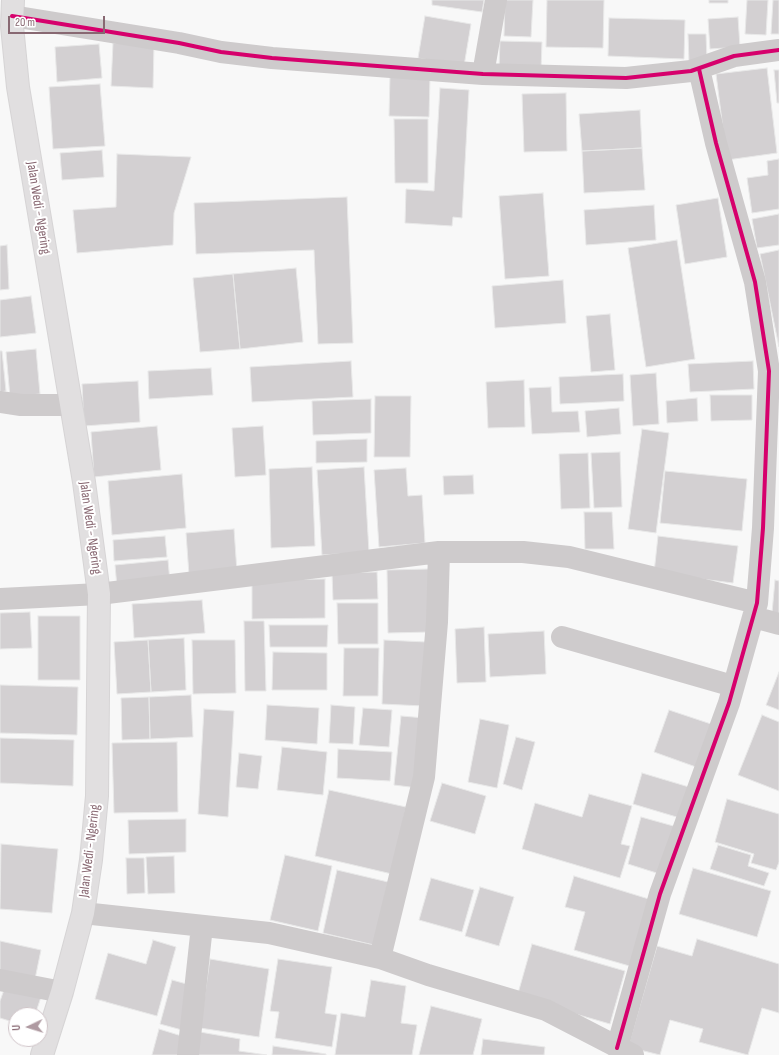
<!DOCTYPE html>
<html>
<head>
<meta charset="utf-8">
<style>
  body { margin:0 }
  #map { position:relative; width:779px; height:1055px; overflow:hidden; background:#f8f8f8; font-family:"Sofia Sans Condensed",sans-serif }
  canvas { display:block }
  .north { position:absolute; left:8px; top:1007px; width:40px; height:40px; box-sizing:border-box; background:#fff; border:1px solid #cfc3c7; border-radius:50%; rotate:266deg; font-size:11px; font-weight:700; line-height:16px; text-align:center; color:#886872 }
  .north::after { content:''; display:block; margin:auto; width:14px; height:18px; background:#af9aa1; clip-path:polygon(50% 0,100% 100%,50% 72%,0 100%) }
  .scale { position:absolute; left:8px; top:16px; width:97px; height:18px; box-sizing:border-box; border:2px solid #886872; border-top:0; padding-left:5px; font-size:12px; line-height:14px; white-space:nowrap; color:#886872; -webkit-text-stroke:3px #fff; paint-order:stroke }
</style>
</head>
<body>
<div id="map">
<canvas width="779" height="1055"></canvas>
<div class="north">U</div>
<div class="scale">20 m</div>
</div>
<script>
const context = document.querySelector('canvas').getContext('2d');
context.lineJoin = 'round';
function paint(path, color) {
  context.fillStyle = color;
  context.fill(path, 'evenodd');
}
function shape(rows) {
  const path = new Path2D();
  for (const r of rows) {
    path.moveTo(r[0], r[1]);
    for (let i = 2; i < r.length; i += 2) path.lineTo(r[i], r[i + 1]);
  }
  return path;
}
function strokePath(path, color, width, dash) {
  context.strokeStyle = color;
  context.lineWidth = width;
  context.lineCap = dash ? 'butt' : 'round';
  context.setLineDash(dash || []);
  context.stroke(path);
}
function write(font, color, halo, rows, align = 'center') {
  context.font = font + ' "Sofia Sans Condensed",sans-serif';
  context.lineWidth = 4;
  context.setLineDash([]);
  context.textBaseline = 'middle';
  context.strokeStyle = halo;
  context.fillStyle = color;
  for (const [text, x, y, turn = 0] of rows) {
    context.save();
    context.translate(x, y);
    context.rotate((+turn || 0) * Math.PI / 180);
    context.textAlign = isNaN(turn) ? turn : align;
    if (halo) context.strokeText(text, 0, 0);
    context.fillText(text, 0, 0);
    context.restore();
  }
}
const building = shape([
  [432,0,484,0,482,12,432,5,432,0],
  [505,0,533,0,531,37,504,36,505,0],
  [547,0,604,0,603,48,546,47,547,0],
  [709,0,728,0,728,3,709,3,709,0],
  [747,0,768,0,766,35,745,34,747,0],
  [773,0,779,0,779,34,771,34,773,0],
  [425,16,471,24,464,66,418,58,425,16],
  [738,17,740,47,710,49,708,19,738,17],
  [609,18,685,20,684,59,608,56,609,18],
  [688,34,706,34,707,61,689,62,688,34],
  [500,41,542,42,541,70,499,69,500,41],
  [113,43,154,45,153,88,111,86,113,43],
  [99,44,102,78,57,82,55,47,99,44],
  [767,68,777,153,727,160,716,74,767,68],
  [774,70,779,70,779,103,777,103,774,70],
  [390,76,430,77,429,117,389,116,390,76],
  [100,84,105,146,53,149,49,87,100,84],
  [440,88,469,90,462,218,453,217,452,226,405,223,406,189,434,191,440,88],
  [566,93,567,151,524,152,522,94,566,93],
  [640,110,642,148,582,151,579,114,640,110],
  [394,119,428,119,428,183,395,183,394,119],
  [642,148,645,190,584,193,582,151,642,148],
  [102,150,104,177,62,180,60,153,102,150],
  [117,154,191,157,174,213,173,245,77,253,73,210,116,207,117,154],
  [779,159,779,209,752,213,747,178,768,175,767,161,779,159],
  [543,193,549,276,505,279,499,196,543,193],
  [347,197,353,343,318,344,314,250,196,254,194,203,347,197],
  [718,198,727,257,685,264,676,205,718,198],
  [654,205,656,240,586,245,584,210,654,205],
  [779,214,779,245,757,248,752,219,779,214],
  [677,240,695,359,646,367,628,248,677,240],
  [7,245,9,289,0,290,0,246,7,245],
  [779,250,779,347,760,254,779,250],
  [296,268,303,342,240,349,233,274,296,268],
  [233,274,240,349,200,352,193,278,233,274],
  [563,280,566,323,495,328,492,286,563,280],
  [31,296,36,333,0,337,0,300,31,296],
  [610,314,615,370,591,372,586,316,610,314],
  [36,349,40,394,10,397,6,352,36,349],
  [0,351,2,351,6,391,0,392,0,351],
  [351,361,353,397,252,402,250,367,351,361],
  [753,361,754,389,690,392,688,364,753,361],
  [211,368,213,395,149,399,148,371,211,368],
  [656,373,659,424,633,426,630,375,656,373],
  [623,374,624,401,560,404,559,377,623,374],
  [524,380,525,427,488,428,486,382,524,380],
  [138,381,140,422,84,426,82,384,138,381],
  [551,387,552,412,578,411,580,432,532,434,529,388,551,387],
  [710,395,752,395,752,420,711,421,710,395],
  [375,396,411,396,410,457,374,457,375,396],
  [697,398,698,421,667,423,666,401,697,398],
  [371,399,371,433,313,435,312,401,371,399],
  [619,408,621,434,587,437,585,411,619,408],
  [157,426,161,470,94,477,91,432,157,426],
  [263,426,266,475,235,477,232,428,263,426],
  [642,429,669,433,656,533,628,529,642,429],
  [367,439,367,462,316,463,316,441,367,439],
  [620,452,622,507,594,508,591,453,620,452],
  [588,453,590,508,561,509,559,454,588,453],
  [312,467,315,546,271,548,269,469,312,467],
  [364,467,369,552,322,555,317,470,364,467],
  [406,468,408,496,422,495,425,543,379,547,374,470,406,468],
  [665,471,747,479,742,531,660,523,665,471],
  [182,474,186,528,112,535,108,481,182,474],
  [473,475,474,494,444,495,443,476,473,475],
  [584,512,612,512,614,549,585,549,584,512],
  [234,529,237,572,189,575,186,533,234,529],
  [165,536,167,557,114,561,113,540,165,536],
  [658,536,738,546,733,583,654,573,658,536],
  [168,560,170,582,117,587,115,565,168,560],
  [429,569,430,632,388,633,387,570,429,569],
  [377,572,378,599,333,600,332,573,377,572],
  [325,579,325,618,252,619,252,580,325,579],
  [775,580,779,581,779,613,772,613,775,580],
  [202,600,205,633,134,638,132,604,202,600],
  [337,603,378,603,378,644,338,644,337,603],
  [30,612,32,648,0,649,0,613,30,612],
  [38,616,80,616,80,680,38,680,38,616],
  [244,621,264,621,266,691,245,691,244,621],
  [269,625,328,625,327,647,270,647,269,625],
  [484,627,486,682,457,683,455,629,484,627],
  [544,631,546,674,490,677,488,634,544,631],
  [184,638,186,690,151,692,148,640,184,638],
  [148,640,151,692,117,694,114,642,148,640],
  [192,640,235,640,236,693,193,694,192,640],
  [384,640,426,642,424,706,382,704,384,640],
  [344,648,379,648,378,696,343,696,344,648],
  [273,652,327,653,327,690,272,690,273,652],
  [779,672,779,710,766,705,779,672],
  [0,685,78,687,77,735,0,733,0,685],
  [191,695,193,737,150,739,149,697,191,695],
  [149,697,150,739,122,740,121,698,149,697],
  [267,705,319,708,317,744,265,740,267,705],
  [331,705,355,707,353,744,329,743,331,705],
  [363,708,392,710,389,747,359,745,363,708],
  [204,709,234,711,228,817,198,814,204,709],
  [669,710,711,724,696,767,654,752,669,710],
  [762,715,779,722,779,791,738,775,762,715],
  [401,716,425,718,418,788,394,785,401,716],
  [480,719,509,725,497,788,468,782,480,719],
  [516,737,535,742,522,790,503,784,516,737],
  [0,738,74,740,73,786,0,783,0,738],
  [177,742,178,812,114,813,112,743,177,742],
  [282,747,327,752,323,795,277,790,282,747],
  [338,749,392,752,390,781,337,778,338,749],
  [239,753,262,756,258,789,236,787,239,753],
  [642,773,689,787,680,818,633,804,642,773],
  [442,783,486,796,475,834,430,821,442,783],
  [329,790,406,807,392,874,315,856,329,790],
  [589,794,632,806,621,844,630,846,620,878,522,849,535,803,582,817,589,794],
  [727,799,779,814,779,862,776,870,751,863,754,854,715,842,727,799],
  [641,817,677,827,663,875,628,864,641,817],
  [186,819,186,852,129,854,128,820,186,819],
  [1,844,58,849,52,913,0,909,1,844],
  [718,845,751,855,748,866,769,873,764,886,710,869,718,845],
  [285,855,332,866,318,931,270,920,285,855],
  [174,856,175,893,148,894,146,857,174,856],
  [126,858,144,858,145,893,127,894,126,858],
  [693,868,771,891,757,937,679,914,693,868],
  [337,870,388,882,374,945,323,933,337,870],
  [574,876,652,900,633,967,574,950,585,912,565,907,574,876],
  [431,878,474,890,462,932,419,920,431,878],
  [480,887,514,897,499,946,465,936,480,887],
  [697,939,779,964,779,1013,762,1008,748,1055,699,1042,703,1029,670,1020,660,1055,628,1047,657,946,692,956,697,939],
  [153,940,176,947,157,1016,95,999,108,953,146,964,153,940],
  [0,941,41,950,34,984,0,976,0,941],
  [532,944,625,971,610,1024,517,997,532,944],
  [210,959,269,969,259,1037,200,1028,210,959],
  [278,959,332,967,325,1013,337,1015,332,1047,275,1038,279,1012,270,1011,278,959],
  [172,980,194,986,182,1030,160,1024,172,980],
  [371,980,406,986,401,1023,417,1025,412,1055,335,1055,341,1013,365,1017,371,980],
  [5,987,41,997,35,1015,16,1015,16,1023,0,1018,0,1001,5,987],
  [431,1006,482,1019,473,1055,419,1055,431,1006],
  [159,1029,185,1037,180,1055,152,1055,159,1029],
  [200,1032,240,1039,239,1051,267,1055,196,1055,200,1032],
  [483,1039,545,1047,544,1055,481,1055,483,1039],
  [273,1046,326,1054,326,1055,272,1055,273,1046]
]);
paint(building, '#d3d0d2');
strokePath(building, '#e8e8e8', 1);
const major = shape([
  [13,0,12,26,18,87,84,482,99,594,97,796,91,860,83,913,62,992,42,1055]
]);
strokePath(major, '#d6d4d5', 24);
strokePath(shape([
  [12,16,179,43,221,52,272,58,483,74,626,78,691,71,734,56,779,50],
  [483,74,496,0],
  [0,402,21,405,71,405],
  [0,599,99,594,439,552,523,552,569,557,757,603],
  [753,617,779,624],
  [562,637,733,686],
  [83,913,269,933,380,958,428,975,546,1010,633,1055],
  [380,958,424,777,437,622,439,552],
  [0,980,62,992],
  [617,1048,660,894,729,703,757,603,763,528,769,371,755,282,716,143,699,69],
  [188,1055,202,926]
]), '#cecbcc', 22);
strokePath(major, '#e1dfe0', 22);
strokePath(shape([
  [12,16,179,43,221,52,272,58,483,74,626,78,691,71,734,56,779,50],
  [617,1048,660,894,729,703,757,603,763,528,769,371,755,282,716,143,699,69]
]), '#d6006c', 4);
write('14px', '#886872', '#fff', [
  ["Jalan Wedi - Ngering",38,208,81],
  ["Jalan Wedi - Ngering",90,528,82],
  ["Jalan Wedi - Ngering",90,851,-83]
]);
</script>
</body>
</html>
